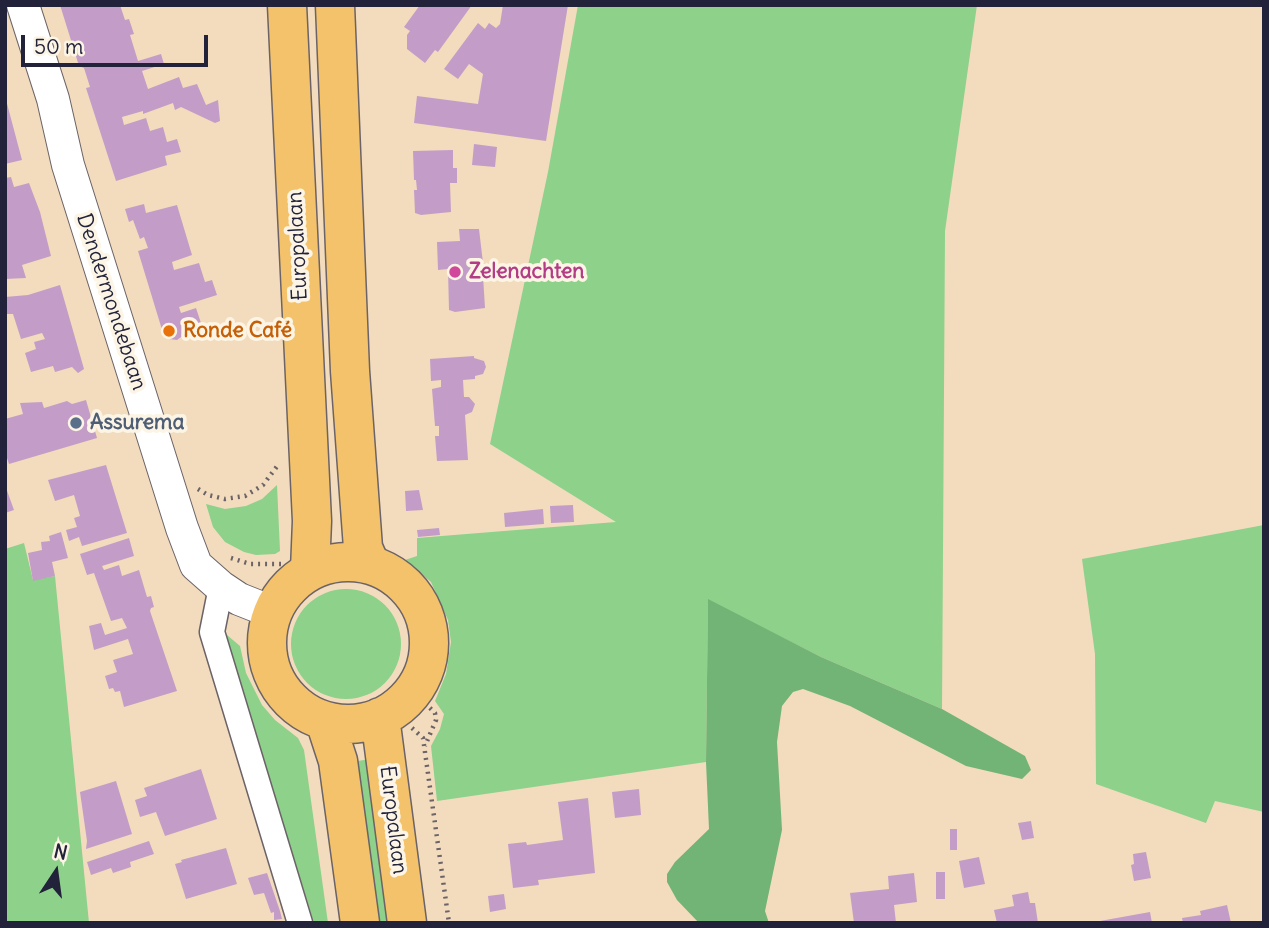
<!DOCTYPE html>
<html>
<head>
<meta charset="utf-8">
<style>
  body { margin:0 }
  #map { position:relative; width:1269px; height:928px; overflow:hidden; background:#f2dcbd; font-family:Delius,sans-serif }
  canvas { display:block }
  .frame { position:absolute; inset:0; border:7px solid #22223b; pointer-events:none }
  .north { position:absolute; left:21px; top:837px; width:70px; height:70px; -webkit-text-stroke:5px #fcf5e5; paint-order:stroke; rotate:13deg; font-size:19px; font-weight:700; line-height:28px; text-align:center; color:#22223b }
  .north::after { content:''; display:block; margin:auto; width:24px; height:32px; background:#22223b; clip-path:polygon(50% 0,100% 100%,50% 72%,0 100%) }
  .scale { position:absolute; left:21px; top:35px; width:187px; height:32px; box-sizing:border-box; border:4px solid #22223b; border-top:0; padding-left:9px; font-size:21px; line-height:24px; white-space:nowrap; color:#22223b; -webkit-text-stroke:5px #fcf5e5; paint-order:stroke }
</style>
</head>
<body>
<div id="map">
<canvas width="1269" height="928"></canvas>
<div class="frame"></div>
<div class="north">N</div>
<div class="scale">50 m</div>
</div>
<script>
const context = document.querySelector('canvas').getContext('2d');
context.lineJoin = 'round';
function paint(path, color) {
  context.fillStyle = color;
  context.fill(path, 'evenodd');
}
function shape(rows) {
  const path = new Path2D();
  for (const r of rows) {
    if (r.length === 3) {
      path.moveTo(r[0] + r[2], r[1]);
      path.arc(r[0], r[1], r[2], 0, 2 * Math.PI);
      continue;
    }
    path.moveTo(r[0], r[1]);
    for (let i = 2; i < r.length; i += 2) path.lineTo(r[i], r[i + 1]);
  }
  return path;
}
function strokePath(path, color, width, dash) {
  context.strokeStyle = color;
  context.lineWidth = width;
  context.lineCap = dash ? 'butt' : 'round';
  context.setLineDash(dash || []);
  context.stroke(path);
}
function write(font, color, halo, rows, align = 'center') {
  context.font = font + ' Delius,sans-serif';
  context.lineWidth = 7;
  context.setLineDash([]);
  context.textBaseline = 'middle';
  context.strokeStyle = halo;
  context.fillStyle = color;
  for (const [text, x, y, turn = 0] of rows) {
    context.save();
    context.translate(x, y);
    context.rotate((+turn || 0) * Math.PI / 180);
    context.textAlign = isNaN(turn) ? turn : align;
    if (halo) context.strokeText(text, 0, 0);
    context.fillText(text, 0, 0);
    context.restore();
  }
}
paint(shape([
  [578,5,977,5,945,231,942,709,821,657,708,600,706,762,437,801,431,746,440,729,444,714,435,701,446,674,451,642,448,620,431,582,405,560,417,556,417,538,616,522,490,444,548,172],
  [277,485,280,551,275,554,256,555,244,552,225,542,213,527,206,504,225,509,246,506,262,499],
  [1264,525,1264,812,1215,801,1206,823,1096,784,1095,654,1082,559],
  [24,543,33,580,55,576,89,923,5,923,5,549],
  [346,644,55],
  [227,635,240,646,246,673,262,705,275,720,298,738,304,750,328,923,314,923,225,636],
  [370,759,393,923,374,923,352,762]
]), '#8dd18a');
paint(shape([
  [708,599,821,657,942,709,1025,756,1031,770,1022,779,966,766,850,706,803,689,793,692,782,706,777,742,782,830,765,911,769,923,699,923,677,900,667,882,667,874,675,862,709,829,706,762]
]), '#72b376');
paint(shape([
  [60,5,120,5,125,20,129,19,134,34,130,35,138,61,161,54,164,64,142,71,148,89,179,77,183,88,197,84,206,105,218,100,220,121,215,123,181,107,175,110,173,103,143,114,143,111,122,117,124,125,146,118,150,131,163,127,167,142,177,139,181,152,165,156,167,165,116,181,86,88,90,87,84,68,79,66],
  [420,5,472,5,438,52,435,50,425,63,407,49,407,35,410,31,404,27],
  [503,5,568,5,546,141,414,123,417,96,478,104,483,74,469,64,458,79,444,69,478,23,485,29,489,23,496,28,500,24],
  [5,96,22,160,5,164],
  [474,144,497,147,495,167,472,165],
  [453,150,453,168,457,168,457,183,450,183,451,212,421,215,415,213,414,190,417,190,416,180,414,180,413,151],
  [11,177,14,187,29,183,40,212,51,256,22,265,26,278,5,279,5,178],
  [144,204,146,213,177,205,192,255,172,262,174,270,199,263,205,282,212,280,217,295,179,307,181,313,196,308,201,323,185,328,184,335,177,340,169,339,163,333,138,251,148,248,144,237,140,239,133,220,129,222,125,209],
  [459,229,479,229,483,263,490,263,491,276,483,276,485,308,455,312,449,310,448,269,438,270,437,242,460,241],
  [60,285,84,369,78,373,72,367,55,372,53,366,31,372,25,353,36,349,34,342,45,339,42,333,21,339,13,314,7,314,5,311,5,297,28,295],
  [474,356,474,358,484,361,486,367,483,374,475,376,475,379,463,380,464,397,469,397,475,404,472,412,465,415,468,460,437,461,435,436,439,436,439,426,435,426,432,389,441,387,441,380,431,381,430,359],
  [86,400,97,438,9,464,5,452,5,419,23,414,20,403,42,402,44,408,67,401,72,404],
  [106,465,127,533,82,546,79,537,69,541,66,530,77,527,74,518,80,516,74,495,55,501,48,480],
  [5,485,14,510,5,513],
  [419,490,423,510,406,511,405,491],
  [573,505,574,522,551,523,550,506],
  [543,509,544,524,505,527,504,513],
  [439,528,440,535,418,537,417,530],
  [61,532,68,558,52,562,55,576,33,581,28,553,42,550,41,542,50,541,49,536],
  [129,538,134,556,102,566,104,570,119,565,122,576,139,570,147,597,151,596,154,607,151,608,150,611,177,691,124,707,120,691,115,692,113,688,109,689,105,676,117,672,113,660,133,654,128,639,94,650,89,626,101,623,105,635,127,628,122,618,111,621,94,573,87,575,80,554],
  [201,769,217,819,165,836,156,812,140,817,135,800,147,796,144,788],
  [116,781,132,834,86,849,87,841,80,792],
  [639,789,641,815,615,818,612,792],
  [588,798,595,873,538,880,539,885,513,888,508,844,526,842,527,845,563,840,558,802],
  [1031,821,1034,838,1022,840,1018,823],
  [950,829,957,829,957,850,950,850],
  [149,841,154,854,130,862,131,867,113,873,111,868,91,875,87,862],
  [226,848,237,884,186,899,175,864,182,862,181,860],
  [1146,852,1151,878,1134,881,1131,865,1134,864,1133,854],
  [979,857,985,884,964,888,959,861],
  [936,872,945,872,945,899,936,899],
  [267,873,280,911,282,919,274,920,274,912,271,913,264,893,254,895,248,878],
  [914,873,917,902,894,905,896,923,854,923,850,893,889,889,888,876],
  [1028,892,1030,903,1035,903,1038,923,997,923,994,910,1014,906,1012,895],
  [504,894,506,909,490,912,488,896],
  [1227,905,1231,923,1183,923,1182,918,1201,915,1200,911],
  [1150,912,1152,923,1100,923,1100,921]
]), '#c39dc7');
const minor = shape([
  [221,587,212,632,300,923]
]);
const tertiary = shape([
  [23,5,53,99,68,165,182,528,196,565,221,587,239,599,272,612]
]);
const primary = shape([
  [348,643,81],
  [380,717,407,923],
  [325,721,338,761,360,923]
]);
const trunk = shape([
  [287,5,312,521,310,570],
  [335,5,350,371,363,548,370,564]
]);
strokePath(minor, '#6b6368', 27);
strokePath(tertiary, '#6b6368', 34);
strokePath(primary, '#6b6368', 41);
strokePath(trunk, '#6b6368', 41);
strokePath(shape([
  [198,489,208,495,225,499,245,496,263,485,278,465],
  [347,643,97],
  [231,558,250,564,281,564],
  [425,703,435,713,436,720,425,746],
  [412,728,423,738,449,923]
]), '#6b6368', 4.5, [2, 5]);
strokePath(minor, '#fff', 24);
strokePath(tertiary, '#fff', 32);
strokePath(primary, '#f3c26a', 38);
strokePath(trunk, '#f3c26a', 38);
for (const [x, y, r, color] of [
  [455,272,7,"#d1479c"],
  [169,331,7,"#e8710a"],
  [76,423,7,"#5c6f8a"]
]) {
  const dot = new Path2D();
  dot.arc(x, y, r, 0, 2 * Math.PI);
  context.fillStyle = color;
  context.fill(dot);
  strokePath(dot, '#fcf5e5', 2.5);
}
write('21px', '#22223b', '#fcf5e5', [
  ["Europalaan",298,246,-93],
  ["Dendermondebaan",111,302,72],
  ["Europalaan",393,820,83]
]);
write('bold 21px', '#b23c85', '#fcf5e5', [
  ["Zelenachten",469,272]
], 'left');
write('bold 21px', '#c56008', '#fcf5e5', [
  ["Ronde Café",183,331]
], 'left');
write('bold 21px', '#4e5e75', '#fcf5e5', [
  ["Assurema",90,423]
], 'left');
</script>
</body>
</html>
